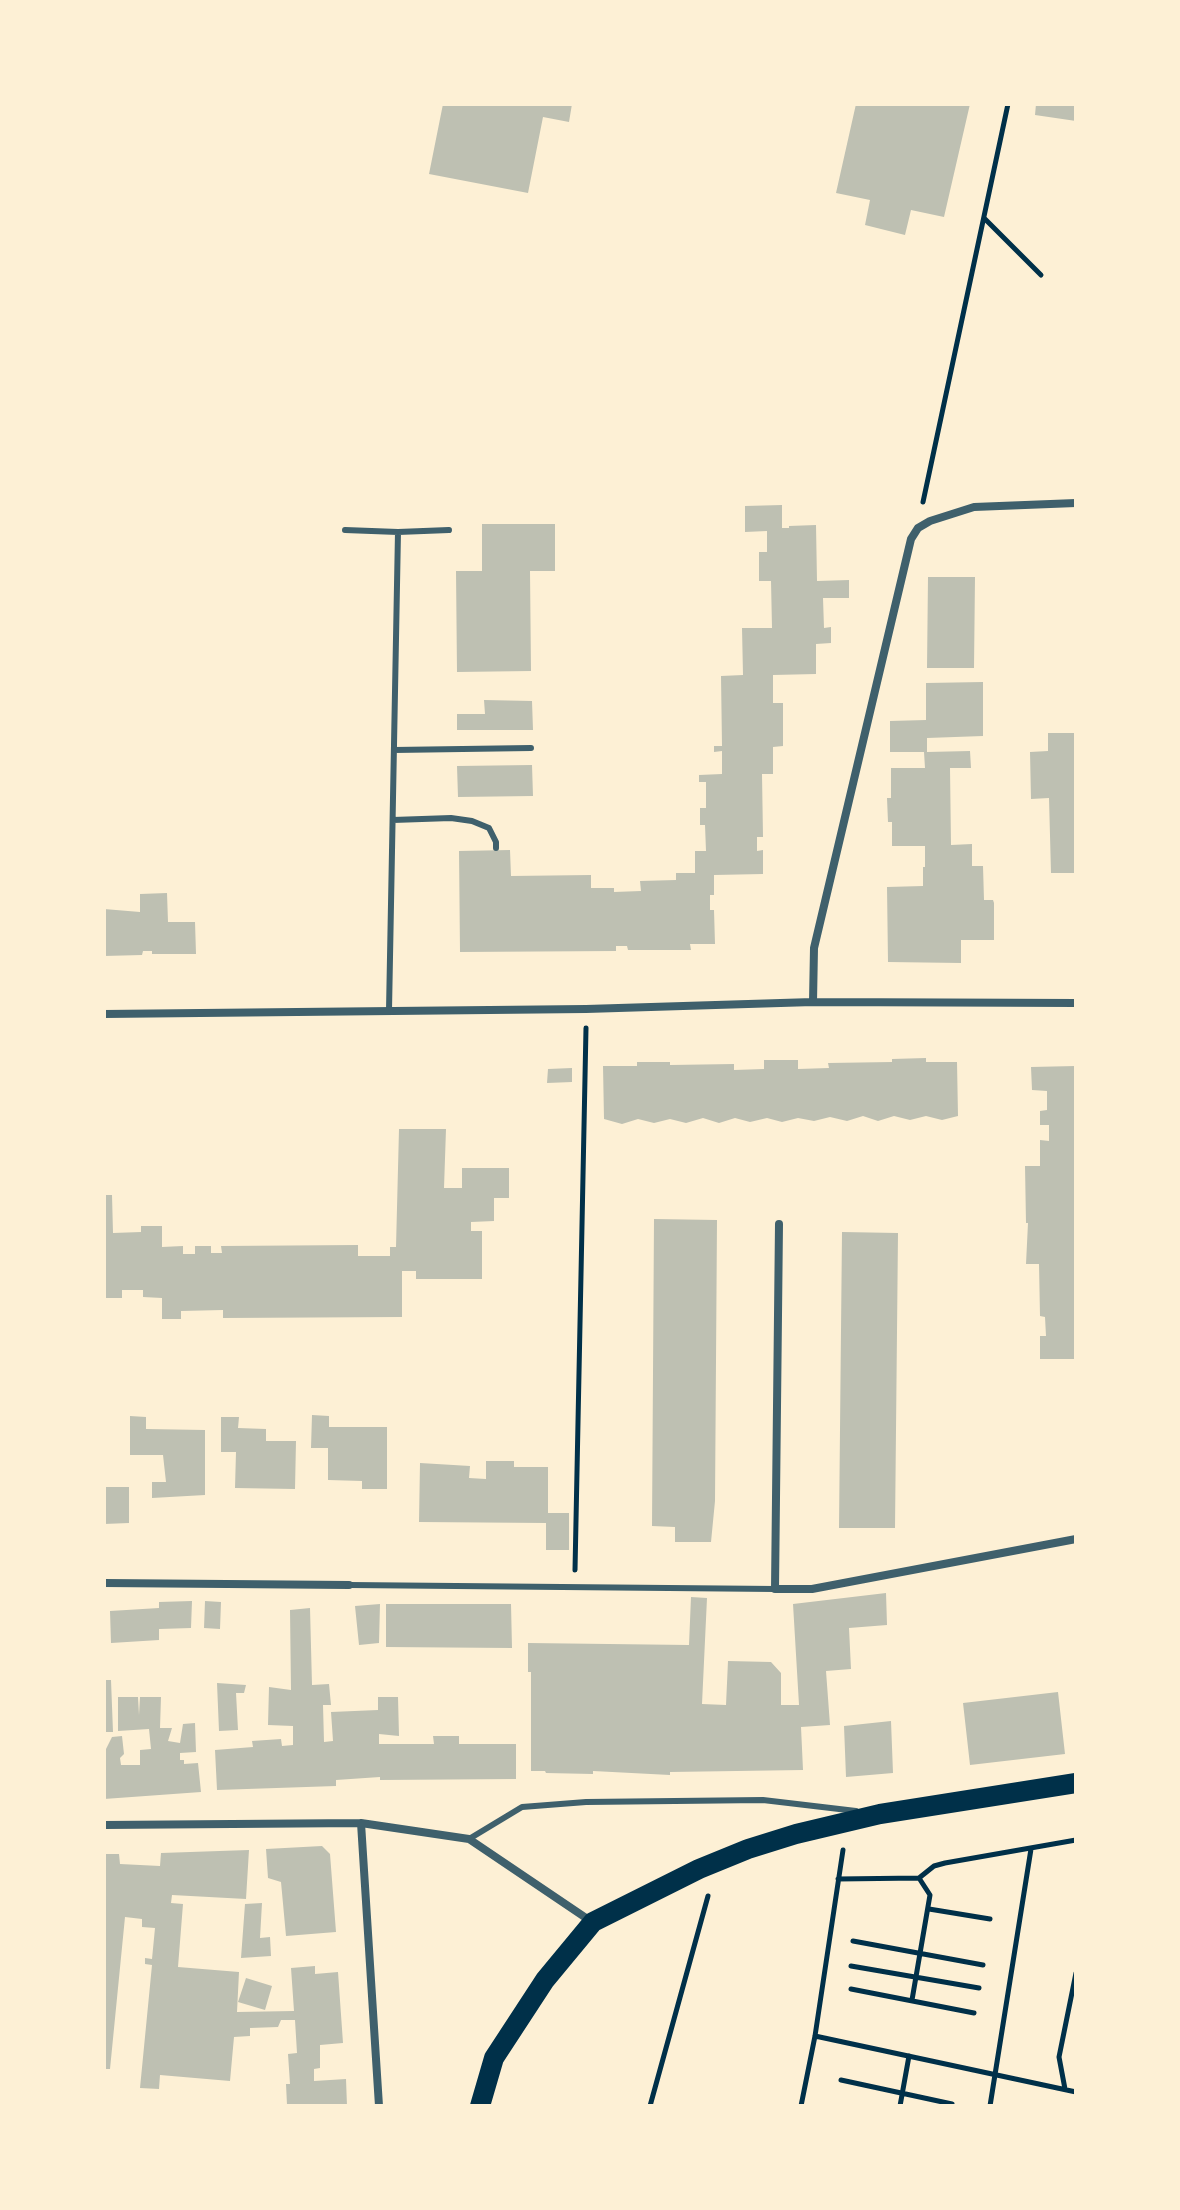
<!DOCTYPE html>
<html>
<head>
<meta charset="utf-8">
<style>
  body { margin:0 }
  #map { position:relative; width:1180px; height:2210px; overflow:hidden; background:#fdf0d5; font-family:Commissioner,sans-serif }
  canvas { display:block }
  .frame { position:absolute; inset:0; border:106px solid #fdf0d5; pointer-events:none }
</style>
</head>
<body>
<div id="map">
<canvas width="1180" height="2210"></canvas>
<div class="frame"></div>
</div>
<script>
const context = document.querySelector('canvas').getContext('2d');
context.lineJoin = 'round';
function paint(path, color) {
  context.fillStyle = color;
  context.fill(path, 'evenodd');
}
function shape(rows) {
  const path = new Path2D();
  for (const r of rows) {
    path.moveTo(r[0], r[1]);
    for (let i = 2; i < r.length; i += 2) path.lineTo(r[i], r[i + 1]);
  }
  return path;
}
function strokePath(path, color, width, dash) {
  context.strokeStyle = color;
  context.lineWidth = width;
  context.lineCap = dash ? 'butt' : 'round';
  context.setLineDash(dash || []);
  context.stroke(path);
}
paint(shape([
  [443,104,572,104,569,122,543,117,528,193,429,174],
  [856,104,970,104,944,217,911,210,905,235,865,225,870,200,836,193],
  [1036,104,1076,104,1076,121,1035,115],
  [782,505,782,528,789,528,789,526,816,525,817,581,849,580,849,598,823,598,824,628,831,627,831,643,816,644,816,674,773,675,773,703,783,703,783,746,773,747,773,774,762,774,763,837,757,837,757,851,763,850,763,874,714,875,714,895,710,895,710,910,714,910,715,944,690,944,691,950,628,950,627,946,616,946,616,951,460,952,459,851,510,850,511,876,591,875,591,888,614,888,614,892,641,891,640,881,676,880,676,873,695,873,695,851,706,851,705,825,700,825,700,808,706,808,706,782,699,782,699,775,722,774,722,751,714,752,714,746,722,746,721,676,743,675,742,628,772,628,771,581,759,581,759,552,767,552,767,531,745,532,745,506],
  [482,524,555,524,555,571,530,571,531,671,457,672,456,571,482,571],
  [928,577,975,577,974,668,927,668],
  [983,682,983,736,927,738,927,752,970,751,971,768,950,768,951,845,972,844,972,866,983,866,984,900,993,900,994,903,994,940,961,940,961,963,888,962,887,887,923,886,923,867,925,867,925,846,892,846,892,822,888,822,887,798,891,798,891,768,925,768,924,752,890,752,890,721,926,720,926,683],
  [484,700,532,701,533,730,457,730,457,714,485,714],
  [1048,733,1076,733,1076,873,1051,873,1049,798,1031,799,1030,752,1048,751],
  [532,765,533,796,458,797,457,766],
  [167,893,168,922,195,922,196,954,152,954,152,951,143,951,142,955,104,956,104,909,140,912,140,894],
  [926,1058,926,1062,957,1062,958,1116,942,1120,926,1116,910,1120,894,1116,878,1121,863,1116,847,1121,830,1117,814,1121,798,1118,782,1122,767,1118,750,1122,735,1118,719,1123,703,1118,686,1123,670,1119,654,1123,638,1119,622,1124,604,1119,603,1066,637,1066,637,1062,670,1062,670,1065,734,1064,734,1070,764,1069,764,1060,798,1060,798,1069,829,1068,828,1063,892,1062,892,1059],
  [1076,1066,1076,1359,1040,1359,1040,1336,1046,1336,1045,1317,1040,1316,1039,1264,1026,1264,1028,1223,1026,1223,1025,1166,1040,1166,1040,1140,1049,1141,1049,1125,1040,1125,1040,1111,1047,1110,1047,1091,1032,1090,1031,1067],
  [572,1068,572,1082,547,1083,548,1069],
  [399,1129,446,1129,444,1188,462,1188,462,1168,509,1168,509,1198,494,1198,494,1221,471,1222,471,1231,482,1231,482,1279,416,1279,416,1271,402,1271,402,1317,223,1318,223,1310,181,1311,181,1319,162,1319,162,1298,143,1297,143,1290,122,1290,122,1298,104,1298,104,1195,112,1195,113,1233,141,1232,141,1226,162,1226,162,1247,183,1246,183,1254,195,1254,195,1246,211,1246,211,1253,222,1253,221,1246,358,1245,358,1256,390,1256,390,1247,396,1247],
  [654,1219,717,1220,715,1501,711,1542,675,1542,675,1527,652,1526],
  [842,1232,898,1233,895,1528,839,1528],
  [312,1415,329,1416,329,1427,387,1427,387,1489,362,1489,362,1481,328,1480,328,1448,311,1448],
  [130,1416,146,1417,146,1429,205,1430,205,1495,152,1498,152,1482,166,1482,163,1455,130,1455],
  [221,1417,239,1417,238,1428,266,1429,266,1441,296,1441,295,1489,235,1488,236,1452,221,1452],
  [486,1461,514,1461,514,1467,548,1467,548,1513,569,1513,569,1550,546,1550,546,1523,419,1522,420,1463,470,1466,469,1478,486,1479],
  [104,1487,129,1487,129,1523,104,1524],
  [886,1593,887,1625,849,1628,851,1669,826,1671,830,1725,801,1727,803,1770,670,1772,670,1775,593,1771,593,1774,546,1773,545,1771,531,1771,531,1672,528,1672,528,1643,689,1645,691,1597,707,1598,702,1704,726,1705,728,1661,771,1662,781,1673,781,1705,799,1705,793,1604],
  [192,1601,191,1628,159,1629,159,1640,111,1643,110,1611,159,1608,159,1602],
  [205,1601,221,1602,220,1629,204,1628],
  [380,1604,379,1643,359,1645,355,1606],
  [386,1604,511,1604,512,1648,386,1647],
  [310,1608,312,1685,329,1684,331,1705,323,1705,324,1742,333,1741,331,1712,378,1710,378,1697,398,1697,399,1736,379,1734,379,1744,434,1744,433,1736,459,1736,459,1744,516,1744,516,1779,380,1780,380,1777,336,1780,336,1786,217,1790,215,1750,253,1747,252,1741,281,1739,282,1746,293,1745,293,1726,268,1725,269,1687,291,1690,290,1610],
  [104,1680,111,1680,113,1732,104,1732],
  [217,1683,246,1685,244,1693,236,1693,238,1730,219,1731],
  [1058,1692,1065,1754,970,1765,963,1703],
  [118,1697,138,1697,139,1715,140,1697,161,1697,160,1728,172,1728,168,1741,180,1743,183,1724,195,1723,196,1752,180,1753,180,1760,184,1760,184,1764,198,1763,201,1792,104,1799,104,1753,112,1737,122,1736,124,1754,120,1758,121,1765,140,1765,140,1750,151,1749,149,1729,118,1731],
  [891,1721,893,1773,846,1777,844,1726],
  [322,1846,330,1854,336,1932,286,1936,281,1882,268,1878,266,1849],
  [249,1850,246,1899,172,1895,171,1903,183,1904,178,1967,239,1972,237,2012,294,2011,291,1968,315,1966,315,1974,338,1972,343,2043,320,2045,320,2068,314,2069,314,2081,346,2079,347,2106,287,2105,286,2084,290,2084,288,2054,297,2053,295,2020,281,2020,278,2027,250,2028,250,2036,234,2037,230,2081,160,2075,159,2089,140,2088,152,1965,145,1964,145,1958,152,1959,155,1928,142,1927,142,1919,125,1917,110,2069,104,2069,106,1911,104,1910,104,1854,119,1854,120,1864,160,1866,161,1853],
  [262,1903,260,1938,270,1937,271,1956,241,1958,245,1904],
  [246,1978,272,1986,265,2010,238,2002]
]), '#bec0b2');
strokePath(shape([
  [984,218,1041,275],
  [923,502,1008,104],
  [575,1570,586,1028],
  [838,1879,919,1878,934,1866,945,1863,1076,1840],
  [929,1909,990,1919],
  [853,1941,983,1965],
  [851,1966,979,1988],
  [851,1989,974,2013],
  [912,2000,930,1895,919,1878],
  [815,2036,1076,2092],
  [841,2080,952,2104],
  [1065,2089,1059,2057,1076,1973],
  [650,2106,708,1896],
  [801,2106,815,2036,843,1850],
  [900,2106,909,2056],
  [990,2106,1031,1849]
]), '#003049', 5);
strokePath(shape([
  [345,530,398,532],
  [394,750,531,748],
  [393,820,451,818,472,821,489,828,496,842,496,848],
  [389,1010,398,532,449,530],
  [349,1585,775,1589],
  [469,1839,522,1807,586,1802,763,1800,856,1811]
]), '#3f606c', 6);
strokePath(shape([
  [813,1002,814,948,911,539,918,528,930,521,974,507,1076,503],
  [104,1014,586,1009,813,1002,1076,1003],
  [779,1224,775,1589,812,1589,1076,1539],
  [104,1583,349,1585],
  [361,1823,379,2106],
  [104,1825,361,1823,469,1839,592,1922]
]), '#3f606c', 8);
strokePath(shape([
  [480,2106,494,2058,545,1980,593,1922,699,1869,748,1849,796,1834,880,1814,1076,1783]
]), '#003049', 20);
</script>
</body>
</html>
